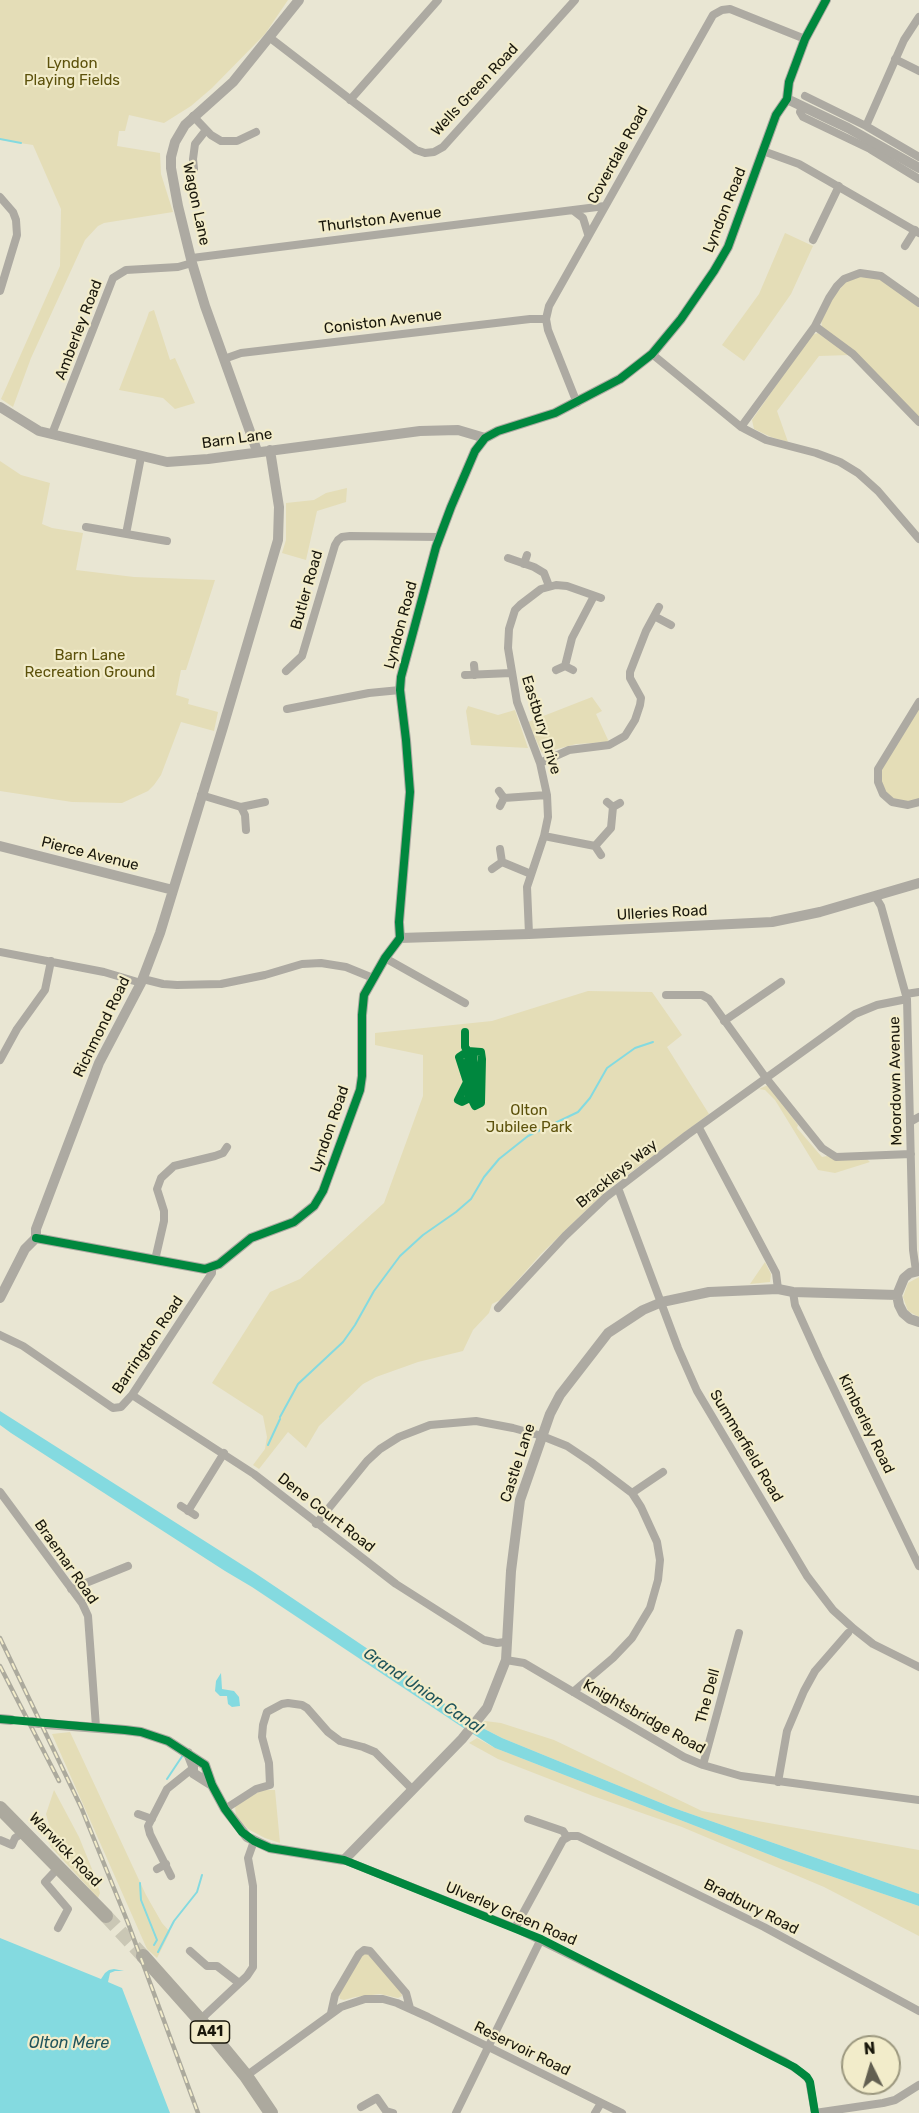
<!DOCTYPE html>
<html>
<head>
<meta charset="utf-8">
<style>
  body { margin:0 }
  #map { position:relative; width:919px; height:2113px; overflow:hidden; background:#e9e6d3; font-family:Rubik,sans-serif }
  canvas { display:block }
  .north { position:absolute; left:841px; top:2035px; width:60px; height:60px; box-sizing:border-box; background:#f2ecca; border:2px solid #9b977e; border-radius:50%; rotate:355deg; font-size:16px; font-weight:700; line-height:24px; text-align:center; color:#19170b }
  .north::after { content:''; display:block; margin:auto; width:21px; height:27px; background:#625f51; clip-path:polygon(50% 0,100% 100%,50% 72%,0 100%) }
</style>
</head>
<body>
<div id="map">
<canvas width="919" height="2113"></canvas>
<div class="north">N</div>
</div>
<script>
const context = document.querySelector('canvas').getContext('2d');
context.lineJoin = 'round';
function paint(path, color) {
  context.fillStyle = color;
  context.fill(path, 'evenodd');
}
function shape(rows) {
  const path = new Path2D();
  for (const r of rows) {
    path.moveTo(r[0], r[1]);
    for (let i = 2; i < r.length; i += 2) path.lineTo(r[i], r[i + 1]);
  }
  return path;
}
function strokePath(path, color, width, dash) {
  context.strokeStyle = color;
  context.lineWidth = width;
  context.lineCap = dash ? 'butt' : 'round';
  context.setLineDash(dash || []);
  context.stroke(path);
}
function write(font, color, halo, rows, align = 'center') {
  context.font = font + ' Rubik,sans-serif';
  context.lineWidth = 4.5;
  context.setLineDash([]);
  context.textBaseline = 'middle';
  context.strokeStyle = halo;
  context.fillStyle = color;
  for (const [text, x, y, turn = 0] of rows) {
    context.save();
    context.translate(x, y);
    context.rotate((+turn || 0) * Math.PI / 180);
    context.textAlign = isNaN(turn) ? turn : align;
    if (halo) context.strokeText(text, 0, 0);
    context.fillText(text, 0, 0);
    context.restore();
  }
}
paint(shape([
  [0,0,288,0,265,34,212,88,191,106,164,123,129,115,125,131,119,131,117,146,160,153,161,174,173,212,104,223,98,226,85,240,31,358,13,407,1,399,60,266,61,209,33,145,0,140],
  [785,233,813,246,791,294,744,361,722,345,759,294],
  [859,277,878,278,901,291,919,308,919,417,822,328,821,318,831,299,847,281],
  [154,310,170,360,175,358,195,403,175,409,163,398,119,390,147,318,149,312],
  [818,333,850,355,819,356,777,411,788,442,771,437,754,429,752,420,811,335],
  [0,461,21,475,50,483,42,524,52,528,83,533,76,570,134,577,215,580,186,670,181,670,176,695,189,699,188,704,218,712,214,731,181,722,161,775,154,785,148,791,122,803,72,802,0,791],
  [347,488,346,502,317,511,306,560,282,553,286,540,286,503,314,500,326,493],
  [592,697,602,711,596,714,609,742,576,744,542,753,528,722],
  [468,706,498,715,515,710,528,748,471,745,466,711],
  [919,706,919,799,911,802,898,801,888,796,881,781,880,770],
  [588,991,652,992,682,1035,667,1047,709,1114,607,1190,541,1254,500,1300,492,1304,489,1313,473,1330,463,1351,418,1362,376,1377,363,1384,319,1426,306,1448,288,1432,259,1469,253,1465,265,1449,267,1437,263,1416,212,1383,270,1292,300,1279,384,1203,423,1096,423,1055,375,1045,375,1033,492,1021],
  [768,1085,798,1125,797,1128,822,1157,827,1156,839,1160,867,1159,870,1162,835,1173,818,1170,775,1100,765,1090,759,1089],
  [765,1262,771,1274,770,1282,750,1284],
  [919,1277,919,1317,908,1311,903,1297,908,1283],
  [485,1721,501,1723,554,1740,702,1811,919,1850,919,1894,671,1807,502,1738,479,1726],
  [70,1732,146,1895,162,1923,170,1932,157,1958,147,1949,52,1734],
  [477,1738,495,1748,783,1860,919,1906,919,1936,824,1887,682,1827,593,1796,498,1759,469,1743],
  [54,1790,79,1837,96,1879,100,1893,98,1898,51,1847,45,1833,50,1828,46,1814],
  [262,1790,275,1790,280,1843,265,1838,248,1829,236,1816,235,1806],
  [362,1954,369,1954,401,1992,402,1996,398,1998,380,1994,355,1997,344,2000,340,1999,339,1995]
]), '#e4ddb7');
paint(shape([
  [0,1411,255,1573,408,1676,465,1719,502,1738,671,1807,919,1894,919,1906,783,1860,495,1748,462,1727,252,1587,225,1571,11,1433,0,1425],
  [221,1673,222,1689,234,1691,239,1697,240,1706,232,1707,228,1704,227,1696,220,1696,215,1691,216,1681],
  [0,1938,101,1979,105,1973,109,1970,114,1969,124,1971,115,1971,110,1973,108,1982,122,1988,170,2113,0,2113]
]), '#84dae0');
strokePath(shape([
  [0,139,21,143],
  [280,1417,298,1384,343,1342,355,1325,374,1291,400,1256,423,1235,456,1212,471,1199,484,1177,499,1159,528,1136,578,1112,590,1098,607,1068,635,1048,653,1042],
  [268,1445,280,1419],
  [167,1779,183,1755],
  [140,1883,141,1900,157,1940,154,1945],
  [158,1952,174,1921,197,1892,202,1875]
]), '#84dae0', 2);
strokePath(shape([
  [106,1916,143,1956]
]), '#cac7b5', 14, [14, 7]);
strokePath(shape([
  [269,37,416,150,425,153,434,152,443,147,575,0],
  [895,59,919,71],
  [805,96,866,126,919,157],
  [350,100,438,0],
  [802,107,800,112,803,117,870,149,919,179],
  [193,116,211,135,221,141,237,141,256,132],
  [866,126,904,40,919,17],
  [763,151,799,164,919,233],
  [194,169,193,159,195,144,206,130],
  [0,197,13,212,16,220,17,235,0,291],
  [574,211,583,218,588,234],
  [813,240,839,186],
  [905,246,915,230],
  [192,258,605,206],
  [919,303,881,276,860,273,844,279,837,286,829,298,815,326,853,354,919,422],
  [652,354,741,427,766,440,816,453,840,462,858,473,878,491,919,539],
  [224,359,241,353,530,319,546,319],
  [577,403,548,330,546,319,549,306,713,15,722,10,730,9,805,39],
  [741,427,815,326],
  [52,434,113,278,126,270,178,267,192,263],
  [86,527,167,541],
  [126,534,141,457],
  [508,558,534,567,544,573,549,586],
  [524,564,527,555],
  [654,616,671,625],
  [474,665,475,675],
  [565,666,572,638,594,596],
  [556,670,565,666,573,670],
  [286,671,302,656,335,545,338,540,342,537,350,536,440,537],
  [465,675,511,673],
  [919,702,878,769,878,782,883,794,892,802,908,805,919,802],
  [287,709,369,693,400,690],
  [540,763,569,750,609,745,625,736,635,720,640,705,641,698,630,678,630,672,646,631,659,607],
  [499,791,504,798,500,806],
  [201,795,241,807,265,802],
  [504,798,547,795],
  [607,802,613,807,620,803],
  [241,807,245,815,246,830],
  [544,836,595,846,601,855],
  [595,846,611,828,613,807],
  [502,862,531,874],
  [492,869,502,862,500,849],
  [875,896,881,906,907,999,913,1250,916,1271],
  [529,934,527,887,544,836,548,817,547,795,540,763,517,702,508,648,509,629,515,610,520,605,541,589,556,585,567,586,601,598],
  [0,952,104,972,141,983],
  [385,958,465,1003],
  [143,979,163,984,177,985,221,984,265,975,302,964,321,963,346,967,373,978],
  [906,994,919,992],
  [666,995,702,995,709,999,766,1078,822,1148,836,1157,911,1154],
  [724,1021,781,982],
  [0,1060,17,1029,45,990,51,961],
  [910,1122,919,1117],
  [699,1128,776,1273,778,1289],
  [618,1188,678,1348,697,1391,807,1576,833,1610,854,1629,873,1644,919,1667],
  [155,1260,164,1221,164,1211,157,1189,161,1178,174,1166,215,1156,223,1153,227,1147],
  [793,1292,795,1305,819,1358,919,1566],
  [498,1308,565,1236,606,1197,687,1135,855,1014,877,1005,907,999],
  [0,1335,23,1346,113,1408,121,1407,132,1395,212,1273,212,1268],
  [132,1395,254,1474,396,1584,484,1640,497,1643,505,1642],
  [0,1492,82,1603,88,1616,96,1727],
  [632,1493,663,1472],
  [181,1506,195,1515],
  [188,1511,224,1453],
  [316,1524,367,1461,380,1449,399,1437,430,1425,476,1421,513,1428,542,1436,567,1446,591,1462,632,1493,641,1507,657,1542,660,1560,658,1580,650,1608,632,1638,613,1658,573,1692],
  [71,1589,128,1566],
  [506,1660,524,1663,684,1757,703,1765,741,1776,919,1800],
  [703,1765,739,1633],
  [778,1782,787,1731,804,1691,815,1671,848,1633],
  [225,1809,256,1789,270,1785,269,1763,262,1737,263,1725,267,1712,282,1704,288,1703,302,1705,307,1708,328,1732,340,1741,363,1747,375,1752,412,1789],
  [138,1814,152,1819],
  [528,1819,563,1831,567,1837],
  [0,1840,12,1845,15,1838,24,1832],
  [344,1860,515,1928,784,2061,802,2073,809,2080,815,2113],
  [157,1869,166,1864],
  [171,1876,150,1834,148,1826,167,1789,192,1769],
  [58,1928,68,1909,45,1882,59,1867],
  [515,1928,563,1840,570,1836,578,1836,764,1927,919,2011],
  [190,1951,207,1966,217,1966,239,1983],
  [331,2013,335,1995,359,1954,364,1950,370,1951,406,1993,410,2008],
  [200,2020,247,1976,253,1967,253,1886,248,1858,254,1841],
  [246,2076,341,2007,365,1999,383,1999,397,2003,428,2017,622,2113],
  [361,2107,377,2098,386,2111,393,2113],
  [456,2113,541,1939],
  [595,2113,601,2103],
  [815,2113,883,2103,895,2100,919,2085]
]), '#adaaa2', 8);
strokePath(shape([
  [787,99,848,128,919,168],
  [0,407,39,431,167,462,208,459,420,431,458,430,485,438],
  [257,451,205,306,192,263,178,206,171,168,171,157,175,142,185,125,233,82,299,0],
  [0,846,173,890],
  [400,938,529,934,772,922,820,912,919,883],
  [36,1238,205,1269,219,1264,251,1238,294,1222,314,1206,323,1191,360,1090,362,1076,362,1015,364,995,385,958,400,938,399,922,410,792,406,740,400,690,401,677,436,547,451,507,475,451,485,438,498,431,555,413,620,379,652,354,681,319,714,271,728,247,776,115,787,99,789,82,805,39,826,0],
  [919,1271,910,1273,904,1278,897,1295,899,1305,903,1313,910,1319,919,1322],
  [0,1298,25,1249,36,1238,36,1229,99,1063,141,983,160,933,223,727,278,540,279,507,270,450],
  [0,1719,11,1720],
  [32,1722,39,1723],
  [46,1724,125,1730,141,1732,168,1741,205,1765,212,1785,225,1809,247,1837,270,1848,344,1860,462,1739,487,1708,506,1660,511,1571,520,1500,550,1414,560,1395,608,1333,643,1310,662,1302,709,1292,778,1289,793,1292,897,1295],
  [188,1753,193,1766,193,1773,212,1785]
]), '#adaaa2', 10);
strokePath(shape([
  [0,1808,106,1916],
  [143,1956,200,2020,246,2076,271,2113]
]), '#aca99e', 14);
const rail = shape([
  [0,1638,81,1807,128,1923,198,2113],
  [0,1666,59,1781]
]);
strokePath(rail, '#acaa9d', 4.5);
strokePath(rail, '#f2ecca', 2, [7]);
strokePath(shape([
  [465,1032,465,1047,468,1051,459,1057,467,1082,458,1100,462,1102,468,1099,472,1083,468,1060,471,1054,473,1055,474,1063,473,1102,475,1106,481,1103,482,1059,481,1052,468,1051],
  [36,1238,205,1269,219,1264,251,1238,294,1222,314,1206,323,1191,360,1090,362,1076,362,1015,364,995,385,958,400,938,399,922,410,792,406,740,400,690,401,677,436,547,451,507,475,451,485,438,498,431,555,413,620,379,652,354,681,319,714,271,728,247,776,115,787,99,789,82,805,39,826,0],
  [0,1719,125,1730,141,1732,168,1741,205,1765,212,1785,225,1809,242,1832,254,1841,270,1848,344,1860,541,1939,794,2067,807,2077,810,2082,815,2113]
]), '#00873e', 8);
for (const [x, y, w] of [
  [210,2032,39]
]) {
  const box = new Path2D();
  box.roundRect(x - w / 2, y - 11, w, 22, 4.5);
  context.fillStyle = '#f2ecca';
  context.fill(box);
  strokePath(box, '#19170b', 1.5);
}
write('bold 14px', '#19170b', null, [
  ["A41",210,2032]
]);
write('15px', '#5c510b', '#f2ecca', [
  ["Lyndon",72,64],
  ["Playing Fields",72,81],
  ["Barn Lane",90,656],
  ["Recreation Ground",90,673],
  ["Olton",529,1111],
  ["Jubilee Park",529,1128]
]);
write('15px', '#19170b', '#f2ecca', [
  ["Wells Green Road",475,90,-47],
  ["Coverdale Road",618,155,-61],
  ["Wagon Lane",196,204,78],
  ["Lyndon Road",725,210,-68],
  ["Thurlston Avenue",380,220,-7],
  ["Coniston Avenue",383,322,-7],
  ["Amberley Road",79,330,-69],
  ["Barn Lane",237,439,-8],
  ["Butler Road",307,590,-74],
  ["Lyndon Road",401,625,-75],
  ["Eastbury Drive",541,725,73],
  ["Pierce Avenue",90,854,14],
  ["Ulleries Road",662,913,-3],
  ["Richmond Road",102,1027,-64],
  ["Moordown Avenue",896,1081,-91],
  ["Lyndon Road",330,1129,-71],
  ["Brackleys Way",617,1174,-39],
  ["Barrington Road",148,1345,-56],
  ["Kimberley Road",866,1424,64],
  ["Summerfield Road",746,1446,59],
  ["Castle Lane",518,1463,-72],
  ["Dene Court Road",326,1513,38],
  ["Braemar Road",66,1562,55],
  ["The Dell",708,1696,-75],
  ["Knightsbridge Road",644,1717,29],
  ["Warwick Road",65,1850,46],
  ["Bradbury Road",751,1907,27],
  ["Ulverley Green Road",511,1914,23],
  ["Reservoir Road",522,2049,26]
]);
write('italic 16px', '#1f545b', '#f2ecca', [
  ["Grand Union Canal",423,1691,34],
  ["Olton Mere",69,2043]
]);
</script>
</body>
</html>
